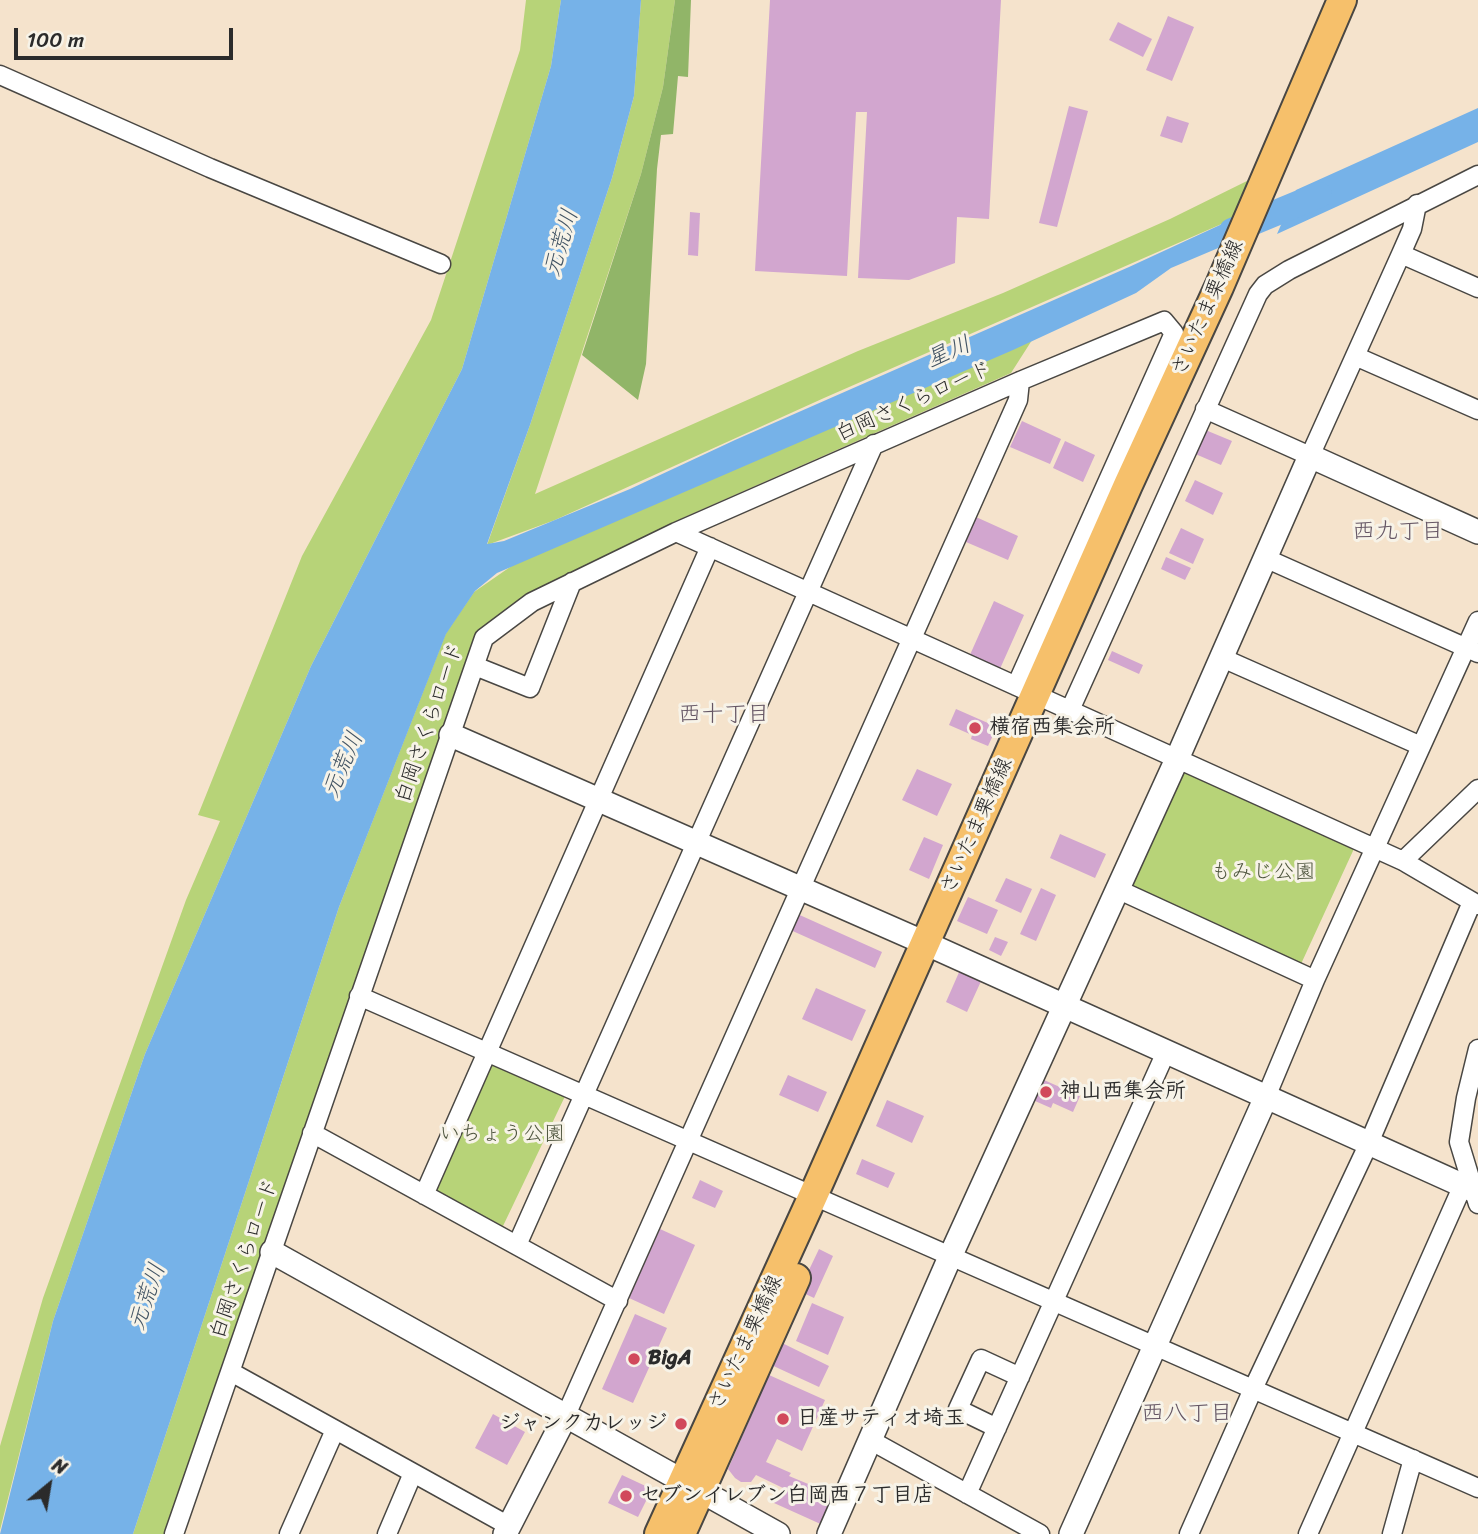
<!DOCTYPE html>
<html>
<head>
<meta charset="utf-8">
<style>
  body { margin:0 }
  #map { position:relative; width:1478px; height:1534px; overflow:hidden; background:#f5e3cc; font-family:Sriracha,sans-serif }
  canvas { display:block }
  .north { position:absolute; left:14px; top:1450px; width:70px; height:70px; -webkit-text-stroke:5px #f7f3e8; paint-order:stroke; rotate:30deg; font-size:19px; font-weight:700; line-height:28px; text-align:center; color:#2b2b2b }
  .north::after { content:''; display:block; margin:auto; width:24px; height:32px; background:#2b2b2b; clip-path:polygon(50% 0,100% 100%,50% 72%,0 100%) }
  .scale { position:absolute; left:14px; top:28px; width:219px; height:32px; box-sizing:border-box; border:4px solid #2b2b2b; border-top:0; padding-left:9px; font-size:21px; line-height:24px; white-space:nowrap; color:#2b2b2b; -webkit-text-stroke:5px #f7f3e8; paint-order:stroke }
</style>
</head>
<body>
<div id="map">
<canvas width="1478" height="1534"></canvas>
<div class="north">N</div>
<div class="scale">100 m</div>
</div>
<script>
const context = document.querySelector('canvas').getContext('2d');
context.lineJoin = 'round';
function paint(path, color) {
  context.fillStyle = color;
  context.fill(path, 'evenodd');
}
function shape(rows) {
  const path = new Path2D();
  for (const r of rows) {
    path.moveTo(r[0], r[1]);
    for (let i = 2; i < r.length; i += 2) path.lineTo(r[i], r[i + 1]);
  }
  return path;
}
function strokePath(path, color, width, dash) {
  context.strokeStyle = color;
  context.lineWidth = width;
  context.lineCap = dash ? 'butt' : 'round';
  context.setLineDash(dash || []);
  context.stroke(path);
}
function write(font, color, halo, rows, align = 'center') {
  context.font = font + ' Sriracha,"Klee One",sans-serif';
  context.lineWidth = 6;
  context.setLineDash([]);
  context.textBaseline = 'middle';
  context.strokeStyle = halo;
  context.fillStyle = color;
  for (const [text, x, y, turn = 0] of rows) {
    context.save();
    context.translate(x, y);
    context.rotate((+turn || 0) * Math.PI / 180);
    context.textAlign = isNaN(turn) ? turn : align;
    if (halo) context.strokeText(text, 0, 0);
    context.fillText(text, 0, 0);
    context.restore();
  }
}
paint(shape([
  [526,0,561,0,551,66,462,369,311,666,145,1054,53,1321,0,1530,0,1446,43,1298,186,900,220,821,198,815,302,556,431,320,520,50],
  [641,0,675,0,663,87,641,174,535,494,858,351,1003,293,1170,219,1253,178,1233,219,824,398,555,520,487,545,530,425,612,178,634,96],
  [1034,337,1011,373,687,516,532,592,479,635,165,1534,133,1534,339,907,446,633,474,592,513,565],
  [1178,767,1358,840,1301,964,1130,886],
  [493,1058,568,1090,503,1226,433,1190]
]), '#b7d378');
paint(shape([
  [675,0,691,0,688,77,678,76,673,134,661,135,657,169,646,364,638,400,582,355,641,174,663,87]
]), '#91b568');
paint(shape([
  [561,0,641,0,634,96,612,178,530,425,487,544,504,541,630,489,735,440,1129,267,1233,219,1223,246,1171,268,1136,293,1013,350,497,573,475,591,446,634,339,907,133,1534,0,1534,53,1321,145,1054,311,666,462,369,551,66],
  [1478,108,1478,142,1277,234,1296,190]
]), '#76b2e8');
strokePath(shape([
  [1232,231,1319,195]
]), '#76b2e8', 26);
paint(shape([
  [770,0,1001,0,989,219,957,217,955,263,909,280,858,278,867,112,856,112,847,276,755,271],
  [1168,16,1194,27,1172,81,1146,70],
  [1118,22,1152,39,1143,57,1109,40],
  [1069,106,1088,111,1057,227,1039,223],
  [1167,116,1189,123,1182,143,1160,136],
  [690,212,700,213,698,256,688,255],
  [1022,421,1061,439,1050,464,1010,447],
  [1203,429,1232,441,1221,465,1193,453],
  [1065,441,1095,455,1083,482,1053,468],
  [1195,480,1223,493,1213,515,1185,501],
  [976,517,1018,536,1008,560,966,542],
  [1181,528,1204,539,1193,564,1169,553],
  [1166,557,1191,568,1185,580,1161,569],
  [994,601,1024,615,999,671,969,657],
  [1112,651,1143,665,1139,674,1108,660],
  [956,709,997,727,988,746,971,739,972,735,949,725],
  [917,769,952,784,937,816,902,800],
  [1060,834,1106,854,1095,878,1050,858],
  [924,837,943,845,929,879,909,870],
  [1006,878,1032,889,1021,913,995,901],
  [1041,888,1056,895,1036,941,1020,934],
  [968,897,998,910,987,934,957,921],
  [793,912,882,952,875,968,786,928],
  [995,937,1008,942,1001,956,989,950],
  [960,970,982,979,967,1012,946,1002],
  [816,988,866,1010,852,1041,802,1019],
  [788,1075,827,1092,818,1112,779,1095],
  [1044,1080,1080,1096,1073,1112,1053,1103,1051,1108,1035,1101],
  [887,1100,924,1116,912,1143,876,1126],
  [862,1159,895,1173,888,1188,856,1174],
  [700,1180,723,1191,715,1208,692,1198],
  [660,1229,695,1245,664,1314,629,1298],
  [819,1249,833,1256,814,1298,799,1291],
  [812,1303,844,1317,828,1355,796,1341],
  [635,1314,667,1328,633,1403,602,1389],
  [778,1341,829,1366,819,1387,767,1363],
  [769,1375,825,1400,802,1451,777,1439,766,1462,791,1473,789,1476,837,1496,825,1526,774,1503,783,1488,756,1475,751,1482,741,1482,735,1478,728,1469],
  [493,1414,525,1432,507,1465,475,1448],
  [622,1475,652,1489,638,1517,608,1503]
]), '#d2a6cf');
const minor = shape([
  [0,75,210,168,441,264],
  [1401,254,1478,288],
  [1355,356,1478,410],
  [1205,409,1310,456,1401,254,1412,229,1417,204],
  [676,532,1403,861,1478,905],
  [1265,558,1478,653],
  [1220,657,1421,746],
  [475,666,530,688,572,582],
  [1070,710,1258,294,1265,285,1289,270,1478,175],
  [1403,861,1478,789],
  [1117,889,1315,980],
  [359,996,1478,1488],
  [1478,1049,1466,1098,1459,1142,1478,1204],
  [1266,1097,1315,980,1478,621],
  [312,1133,618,1301],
  [424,1195,710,547],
  [517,1245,874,444],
  [231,1372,509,1526],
  [566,1415,1018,400,1020,381],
  [997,1428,958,1409,981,1359,1020,1377],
  [870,1440,1040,1534],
  [967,1494,1166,1052],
  [174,1534,484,638,532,602,676,532,1020,381,1164,321,1174,333,1016,686],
  [289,1534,335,1430],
  [387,1534,413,1473],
  [1189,1534,1253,1389,1369,1143,1472,902],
  [1308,1534,1463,1185],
  [1392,1534,1413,1459]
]);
const tertiary = shape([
  [451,735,925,943,1475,1191],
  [272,1252,778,1534],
  [505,1534,566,1415],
  [829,1534,950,1257,1177,759,1310,456,1478,532],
  [1071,1534,1266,1097]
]);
const primary = shape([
  [659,1534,813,1196,1128,485,1219,287,1342,0],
  [681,1534,796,1278]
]);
strokePath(minor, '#494743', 21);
strokePath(tertiary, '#494743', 26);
strokePath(primary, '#494743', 32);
strokePath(minor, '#fff', 18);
strokePath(tertiary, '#fff', 23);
strokePath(primary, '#f6c06b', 28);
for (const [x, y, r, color] of [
  [975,728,7,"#d1495b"],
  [1046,1092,7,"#d1495b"],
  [634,1359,7,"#d1495b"],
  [783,1419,7,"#d1495b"],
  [681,1424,7,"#d1495b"],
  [626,1496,7,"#d1495b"]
]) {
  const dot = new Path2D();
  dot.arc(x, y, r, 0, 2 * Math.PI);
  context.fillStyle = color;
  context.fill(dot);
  strokePath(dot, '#f7f3e8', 2.5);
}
write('21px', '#2b2b2b', '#f7f3e8', [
  ["さいたま栗橋線",1208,308,-66],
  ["白岡さくらロード",914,402,-24],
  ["白岡さくらロード",430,723,-71],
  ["さいたま栗橋線",977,826,-66],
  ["白岡さくらロード",245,1259,-71],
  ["さいたま栗橋線",746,1343,-65]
]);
write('bold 21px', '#2b2b2b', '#f7f3e8', [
  ["横宿西集会所",989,728],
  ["神山西集会所",1060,1092],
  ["BigA",648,1359],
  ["日産サティオ埼玉",797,1419],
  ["ジャンクカレッジ",667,1424,"right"],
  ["セブンイレブン白岡西７丁目店",640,1496]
], 'left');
write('21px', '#4e553e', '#f7f3e8', [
  ["もみじ公園",1263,873],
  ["いちょう公園",502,1135]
]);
write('italic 23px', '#425464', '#f7f3e8', [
  ["元荒川",562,243,-73],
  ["星川",949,353,-23],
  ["元荒川",344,765,-67],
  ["元荒川",148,1297,-71]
]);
write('23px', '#655664', '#f7f3e8', [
  ["西九丁目",1398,532],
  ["西十丁目",724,715],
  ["西八丁目",1187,1414]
]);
</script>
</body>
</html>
